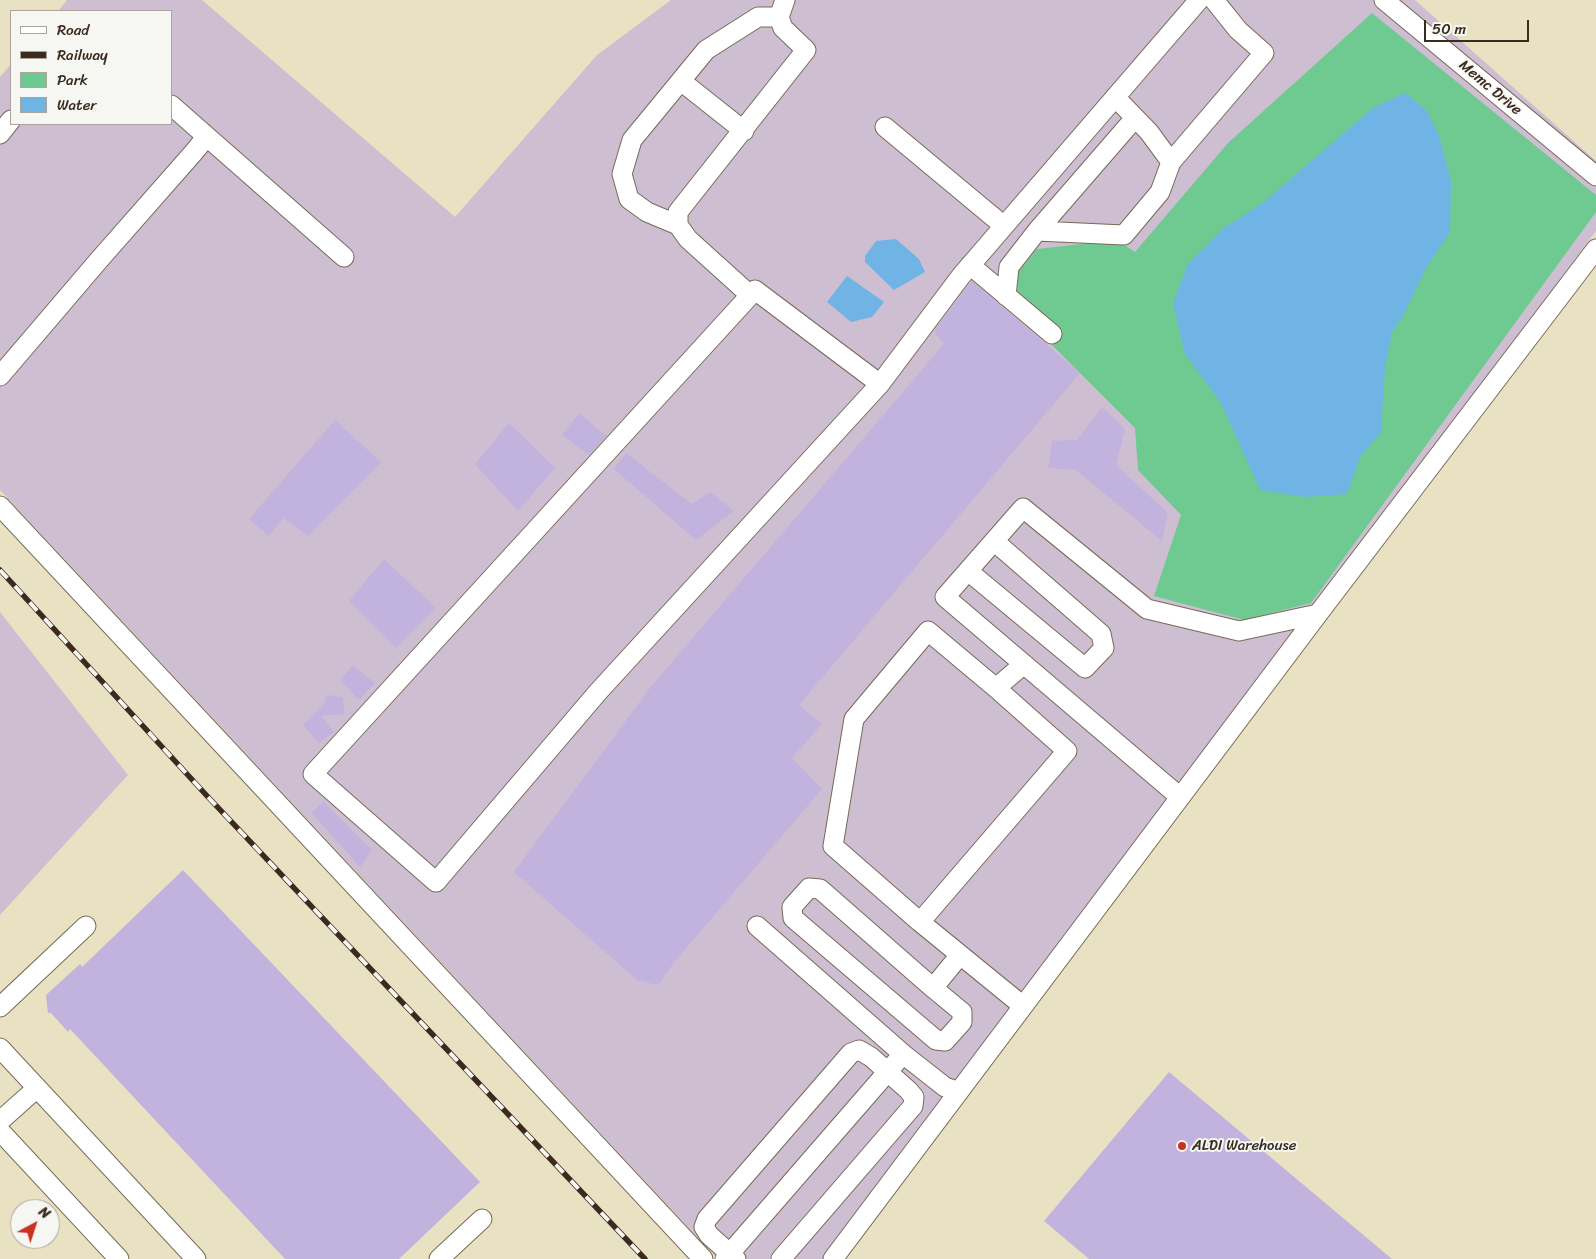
<!DOCTYPE html>
<html>
<head>
<meta charset="utf-8">
<style>
  body { margin:0 }
  #map { position:relative; width:1596px; height:1259px; overflow:hidden; background:#e9e2c2; font-family:Sriracha,sans-serif }
  canvas { display:block }
  .legend { position:absolute; left:10px; top:10px; width:162px; height:115px; box-sizing:border-box; background:#f6f6f2; border:1px solid #aba49d; margin:0; padding:6px 9px; list-style:none; font-size:15px; color:#3b2a1e }
  .legend li { display:flex; align-items:center; gap:10px; height:25px }
  .legend b { width:25px; border:1px solid #aba49d }
  .north { position:absolute; left:10px; top:1199px; width:50px; height:50px; box-sizing:border-box; background:#f6f6f2; border:1px solid #aba49d; border-radius:50%; rotate:40deg; font-size:14px; font-weight:700; line-height:20px; text-align:center; color:#3b2a1e }
  .north::after { content:''; display:block; margin:auto; width:18px; height:22px; background:#c8321e; clip-path:polygon(50% 0,100% 100%,50% 72%,0 100%) }
  .scale { position:absolute; left:1424px; top:20px; width:105px; height:22px; box-sizing:border-box; border:2px solid #3b2a1e; border-top:0; padding-left:6px; font-size:15px; line-height:18px; white-space:nowrap; color:#3b2a1e; -webkit-text-stroke:4px #f6f6f2; paint-order:stroke }
</style>
</head>
<body>
<div id="map">
<canvas width="1596" height="1259"></canvas>
<ul class="legend">
<li><b style="height:6px;background:#fff"></b>Road</li>
<li><b style="height:6px;background:#3b2a1e"></b>Railway</li>
<li><b style="height:14px;background:#6fca91"></b>Park</li>
<li><b style="height:14px;background:#70b3e5"></b>Water</li>
</ul>
<div class="north">N</div>
<div class="scale">50 m</div>
</div>
<script>
const context = document.querySelector('canvas').getContext('2d');
context.lineJoin = 'round';
function paint(path, color) {
  context.fillStyle = color;
  context.fill(path, 'evenodd');
}
function shape(rows) {
  const path = new Path2D();
  for (const r of rows) {
    path.moveTo(r[0], r[1]);
    for (let i = 2; i < r.length; i += 2) path.lineTo(r[i], r[i + 1]);
  }
  return path;
}
function strokePath(path, color, width, dash) {
  context.strokeStyle = color;
  context.lineWidth = width;
  context.lineCap = dash ? 'butt' : 'round';
  context.setLineDash(dash || []);
  context.stroke(path);
}
function write(font, color, halo, rows, align = 'center') {
  context.font = font + ' Sriracha,sans-serif';
  context.lineWidth = 4;
  context.setLineDash([]);
  context.textBaseline = 'middle';
  context.strokeStyle = halo;
  context.fillStyle = color;
  for (const [text, x, y, turn = 0] of rows) {
    context.save();
    context.translate(x, y);
    context.rotate((+turn || 0) * Math.PI / 180);
    context.textAlign = isNaN(turn) ? turn : align;
    if (halo) context.strokeText(text, 0, 0);
    context.fillText(text, 0, 0);
    context.restore();
  }
}
paint(shape([
  [67,0,202,0,455,217,597,55,671,0,1415,0,1596,161,1596,231,829,1259,718,1259,0,490,0,77,11,64,11,124,171,124,171,11,58,11],
  [0,612,128,775,0,915]
]), '#cebed2');
paint(shape([
  [1372,13,1596,195,1596,212,1311,603,1244,620,1154,596,1181,515,1138,470,1135,428,1053,346,1011,281,1037,249,1117,240,1135,252,1228,143]
]), '#6fca91');
paint(shape([
  [1405,93,1427,111,1439,136,1451,181,1450,232,1426,268,1402,318,1392,332,1385,367,1381,432,1360,457,1347,494,1305,497,1260,490,1221,403,1185,354,1173,304,1188,264,1224,228,1264,202,1373,108],
  [896,239,919,259,925,272,894,290,865,262,865,256,876,241],
  [847,276,884,302,872,317,851,322,827,302]
]), '#70b3e5');
paint(shape([
  [972,281,1080,373,799,705,822,724,792,758,822,789,675,961,658,985,637,980,514,872,650,688,944,344,934,331],
  [1102,407,1125,429,1116,465,1168,513,1162,541,1076,470,1048,468,1052,441,1077,440],
  [579,413,606,436,589,455,562,435],
  [335,420,381,462,308,536,283,518,269,536,249,519],
  [509,423,555,468,518,511,475,464],
  [626,453,692,504,710,492,734,511,696,540,614,469],
  [384,559,436,608,396,648,349,601],
  [353,665,375,683,359,700,340,680],
  [326,695,343,697,344,714,321,716,334,732,319,743,303,725,324,704],
  [323,801,372,850,360,867,312,813],
  [183,870,480,1182,399,1259,285,1259,70,1029,68,1032,50,1012,48,1014,46,995,80,964,82,967],
  [1169,1072,1392,1259,1089,1259,1044,1221]
]), '#c1b3dd');
const minor = shape([
  [1384,0,1596,176],
  [681,81,744,131],
  [1115,97,1149,132,1171,162,1264,53,1238,30,1214,0],
  [171,105,344,257],
  [1135,118,1037,231,1124,235,1160,192,1171,162],
  [885,127,1004,226],
  [0,134,11,120],
  [678,225,647,212,629,199,622,174,632,140,706,50,758,17,779,17],
  [970,265,1052,334],
  [750,295,688,239,678,225,678,212,806,50,783,28,779,17,785,0],
  [1006,296,1009,267,1037,231],
  [0,376,99,260,194,152,203,141,204,137,202,132],
  [880,384,755,290,313,774,436,882,598,692,880,384,961,276,1199,0],
  [0,506,703,1259],
  [968,571,1085,668,1104,648,1101,634,994,541],
  [1180,797,945,597,1023,508,1147,609,1239,631,1318,614],
  [920,922,1067,751,996,688],
  [757,926,903,1054,945,1087,959,1092],
  [933,988,962,1012,962,1022,945,1041,936,1040,793,918,792,907,809,888,820,889,933,988,960,955],
  [1023,1006,920,922,833,846,854,719,928,631,996,688,1024,664],
  [0,1007,86,926],
  [0,1048,196,1259],
  [0,1121,37,1088],
  [0,1131,119,1259],
  [439,1259,482,1219],
  [725,1259,903,1054],
  [736,1259,709,1235,704,1227,707,1219,851,1053,859,1050,871,1057,908,1090,914,1097,913,1106,781,1259],
  [833,1259,1318,614,1596,249]
]);
strokePath(minor, '#786a57', 21);
strokePath(minor, '#fff', 19);
const rail = shape([
  [0,570,208,797,645,1259]
]);
strokePath(rail, '#3b2a1e', 5.5);
strokePath(rail, '#f6f6f2', 4, [11]);
for (const [x, y, r, color] of [
  [1182,1146,5,"#c8321e"]
]) {
  const dot = new Path2D();
  dot.arc(x, y, r, 0, 2 * Math.PI);
  context.fillStyle = color;
  context.fill(dot);
  strokePath(dot, '#f6f6f2', 2);
}
write('15px', '#3b2a1e', '#f6f6f2', [
  ["Memc Drive",1490,88,40]
]);
write('15px', '#3b2a1e', '#f6f6f2', [
  ["ALDI Warehouse",1192,1146]
], 'left');
</script>
</body>
</html>
